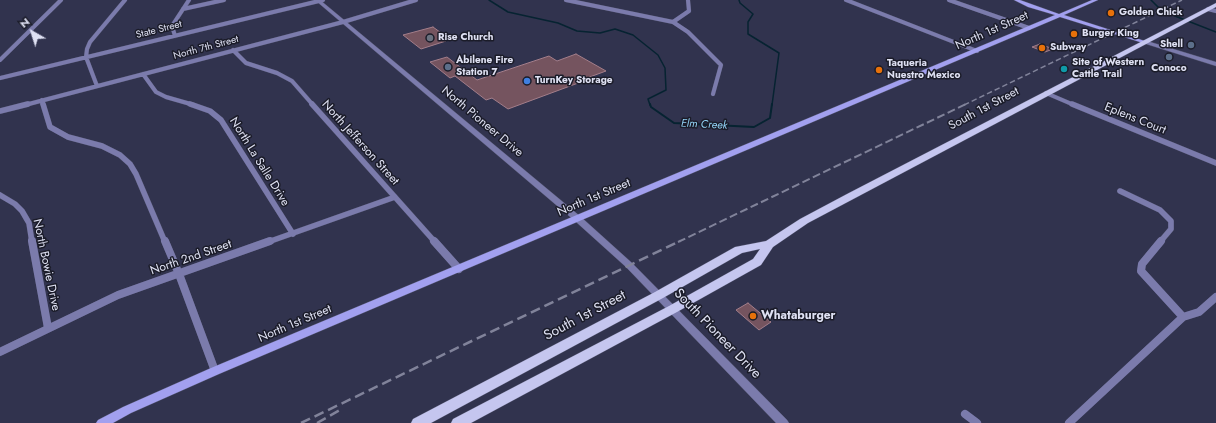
<!DOCTYPE html>
<html>
<head>
<meta charset="utf-8">
<style>
  body { margin:0 }
  #map { position:relative; width:1216px; height:423px; overflow:hidden; background:#31334e; font-family:Jost,sans-serif }
  canvas { display:block }
  .north { position:absolute; left:12px; top:12px; width:40px; height:40px; -webkit-text-stroke:3px #1b1c29; paint-order:stroke; rotate:321deg; font-size:11px; font-weight:700; line-height:16px; text-align:center; color:#dfe1f3 }
  .north::after { content:''; display:block; margin:auto; width:14px; height:18px; background:#dfe1f3; clip-path:polygon(50% 0,100% 100%,50% 72%,0 100%) }
</style>
</head>
<body>
<div id="map">
<canvas width="1216" height="423"></canvas>
<div class="north">N</div>
</div>
<script>
const context = document.querySelector('canvas').getContext('2d');
context.lineJoin = 'round';
function shape(rows) {
  const path = new Path2D();
  for (const r of rows) {
    path.moveTo(r[0], r[1]);
    for (let i = 2; i < r.length; i += 2) path.lineTo(r[i], r[i + 1]);
  }
  return path;
}
function strokePath(path, color, width, dash) {
  context.strokeStyle = color;
  context.lineWidth = width;
  context.lineCap = dash ? 'butt' : 'round';
  context.setLineDash(dash || []);
  context.stroke(path);
}
function paint(path, color) {
  context.fillStyle = color;
  context.fill(path, 'evenodd');
}
function write(font, color, halo, rows, align = 'center') {
  context.font = font + ' Jost,sans-serif';
  context.lineWidth = 3;
  context.setLineDash([]);
  context.textBaseline = 'middle';
  context.strokeStyle = halo;
  context.fillStyle = color;
  for (const [text, x, y, turn = 0] of rows) {
    context.save();
    context.translate(x, y);
    context.rotate((+turn || 0) * Math.PI / 180);
    context.textAlign = isNaN(turn) ? turn : align;
    if (halo) context.strokeText(text, 0, 0);
    context.fillText(text, 0, 0);
    context.restore();
  }
}
strokePath(shape([
  [489,0,508,12,558,23,577,31,600,33,615,29,633,35,658,55,665,68,666,90,648,99,650,105],
  [739,0,740,3,753,14,748,22,748,34,779,53,772,105],
  [1151,0,1158,7,1175,16,1216,32]
]), '#062331', 1.5);
strokePath(shape([
  [650,104,651,107,674,123,754,127,770,118,772,104]
]), '#062331', 2);
const building = shape([
  [433,27,444,35,440,36,446,41,421,49,403,35,433,27],
  [1040,44,1053,49,1045,52,1032,47,1040,44],
  [576,54,606,71,587,78,589,79,508,109,492,98,486,100,455,76,450,78,430,62,447,57,477,80,549,56,557,61,576,54],
  [748,303,771,322,759,330,736,310,748,303]
]);
paint(building, '#75545f');
strokePath(building, '#a37e8a', 1);
const minorFar2 = shape([
  [566,0,673,22,688,32,721,65,713,94],
  [846,0,977,51],
  [949,0,1029,28],
  [183,9,224,0],
  [1208,9,1216,11],
  [673,22,689,11,688,0],
  [175,36,172,26,189,0],
  [233,50,246,63,277,73,292,81,313,105],
  [0,60,61,0],
  [143,74,156,92,166,97,194,105],
  [0,78,323,0],
  [97,86,86,57,87,49,90,42,125,0],
  [1046,93,1074,105],
  [42,100,43,105],
  [25,105,343,22,416,0]
]);
const minorFar1 = shape([
  [43,104,50,127,68,137,102,146,120,155,130,164,136,174,165,242],
  [190,104,210,111,221,120,293,234],
  [312,104,435,242],
  [1072,104,1216,163],
  [0,111,28,104],
  [1120,191,1160,210,1171,221,1171,229,1160,242],
  [0,195,15,204,22,211,29,223,32,242],
  [268,242,395,197]
]);
const minor = shape([
  [32,241,48,328],
  [165,241,179,274,215,371],
  [434,241,459,269],
  [1161,241,1142,264,1141,271,1183,317],
  [0,352,118,295,270,241],
  [965,414,977,423],
  [1069,423,1183,317,1199,312,1216,297]
]);
const tertiary = shape([
  [315,0,320,0,581,217,632,263,787,420,789,423,776,423,626,267,575,221,315,0],
  [1143,41,1147,41,1216,62,1216,66,1143,43,1143,41]
]);
const secondary = shape([
  [1014,0,1020,0,1059,14,1092,0,1098,0,1064,15,1148,42,1143,43,1060,17,219,374,131,413,113,423,96,423,98,420,123,407,211,368,1055,15,1028,7,1014,0]
]);
const primary = shape([
  [1216,3,1216,7,808,223,773,247,761,265,677,312,471,423,451,423,453,419,669,306,753,259,760,249,742,253,663,298,431,423,411,423,413,419,655,292,735,247,766,241,800,219,847,194,1216,3]
]);
strokePath(minorFar2, '#4d4f68', 4.5);
strokePath(minorFar1, '#4d4f68', 6);
strokePath(minor, '#4d4f68', 8);
strokePath(tertiary, '#4d4f68', 1);
strokePath(secondary, '#4d4f68', 1);
strokePath(primary, '#4d4f68', 1);
strokePath(minorFar2, '#7b7bac', 4);
strokePath(minorFar1, '#7b7bac', 5.5);
strokePath(minor, '#7b7bac', 8);
paint(tertiary, '#7b7bac');
paint(secondary, '#a2a0ef');
paint(primary, '#c5c6ef');
strokePath(shape([
  [964,105,1182,0]
]), '#81839a', 1.5, [5.5, 3]);
strokePath(shape([
  [678,242,966,104]
]), '#81839a', 2, [8, 3.5]);
strokePath(shape([
  [301,423,680,241],
  [317,423,340,410]
]), '#81839a', 2.5, [10, 5]);
for (const [x, y, r, color] of [
  [1111,13,4,"#e8710a"],
  [1074,34,4,"#e8710a"],
  [430,38,4,"#6b7280"],
  [1191,45,4,"#5c6f8a"],
  [1042,48,4,"#e8710a"],
  [1169,57,4,"#5c6f8a"],
  [448,67,4,"#5c6f8a"],
  [1064,69,4,"#0f9aa8"],
  [879,70,4,"#e8710a"],
  [527,81,4,"#3f7fe0"],
  [753,316,4,"#e8710a"]
]) {
  const dot = new Path2D();
  dot.arc(x, y, r, 0, 2 * Math.PI);
  context.fillStyle = color;
  context.fill(dot);
  strokePath(dot, '#1b1c29', 1.5);
}
write('bold 10px', '#dfe1f3', '#1b1c29', [
  ["Golden Chick",1119,13],
  ["Burger King",1082,34],
  ["Rise Church",438,38],
  ["Shell",1183,45,"right"],
  ["Subway",1050,48],
  ["Abilene Fire",456,61],
  ["Station 7",456,73],
  ["Site of Western",1072,63],
  ["Cattle Trail",1072,75],
  ["Taqueria",887,64],
  ["Nuestro Mexico",887,76],
  ["Conoco",1169,69,"center"],
  ["TurnKey Storage",535,81]
], 'left');
write('10px', '#dfe1f3', '#1b1c29', [
  ["State Street",159,30,-14],
  ["North 7th Street",206,48,-15]
]);
write('italic 11px', '#92d4f7', '#1b1c29', [
  ["Elm Creek",704,125,3]
]);
write('12px', '#dfe1f3', '#1b1c29', [
  ["North 1st Street",992,31,-24],
  ["South 1st Street",984,109,-28],
  ["Eplens Court",1135,119,22],
  ["North Pioneer Drive",482,122,40],
  ["North Jefferson Street",360,143,48],
  ["North La Salle Drive",259,162,58],
  ["North 1st Street",594,198,-23],
  ["North 2nd Street",191,258,-19],
  ["North Bowie Drive",46,265,78],
  ["North 1st Street",295,324,-23]
]);
write('bold 12px', '#dfe1f3', '#1b1c29', [
  ["Whataburger",761,316]
], 'left');
write('14px', '#dfe1f3', '#1b1c29', [
  ["South 1st Street",585,316,-28],
  ["South Pioneer Drive",717,334,46]
]);
</script>
</body>
</html>
